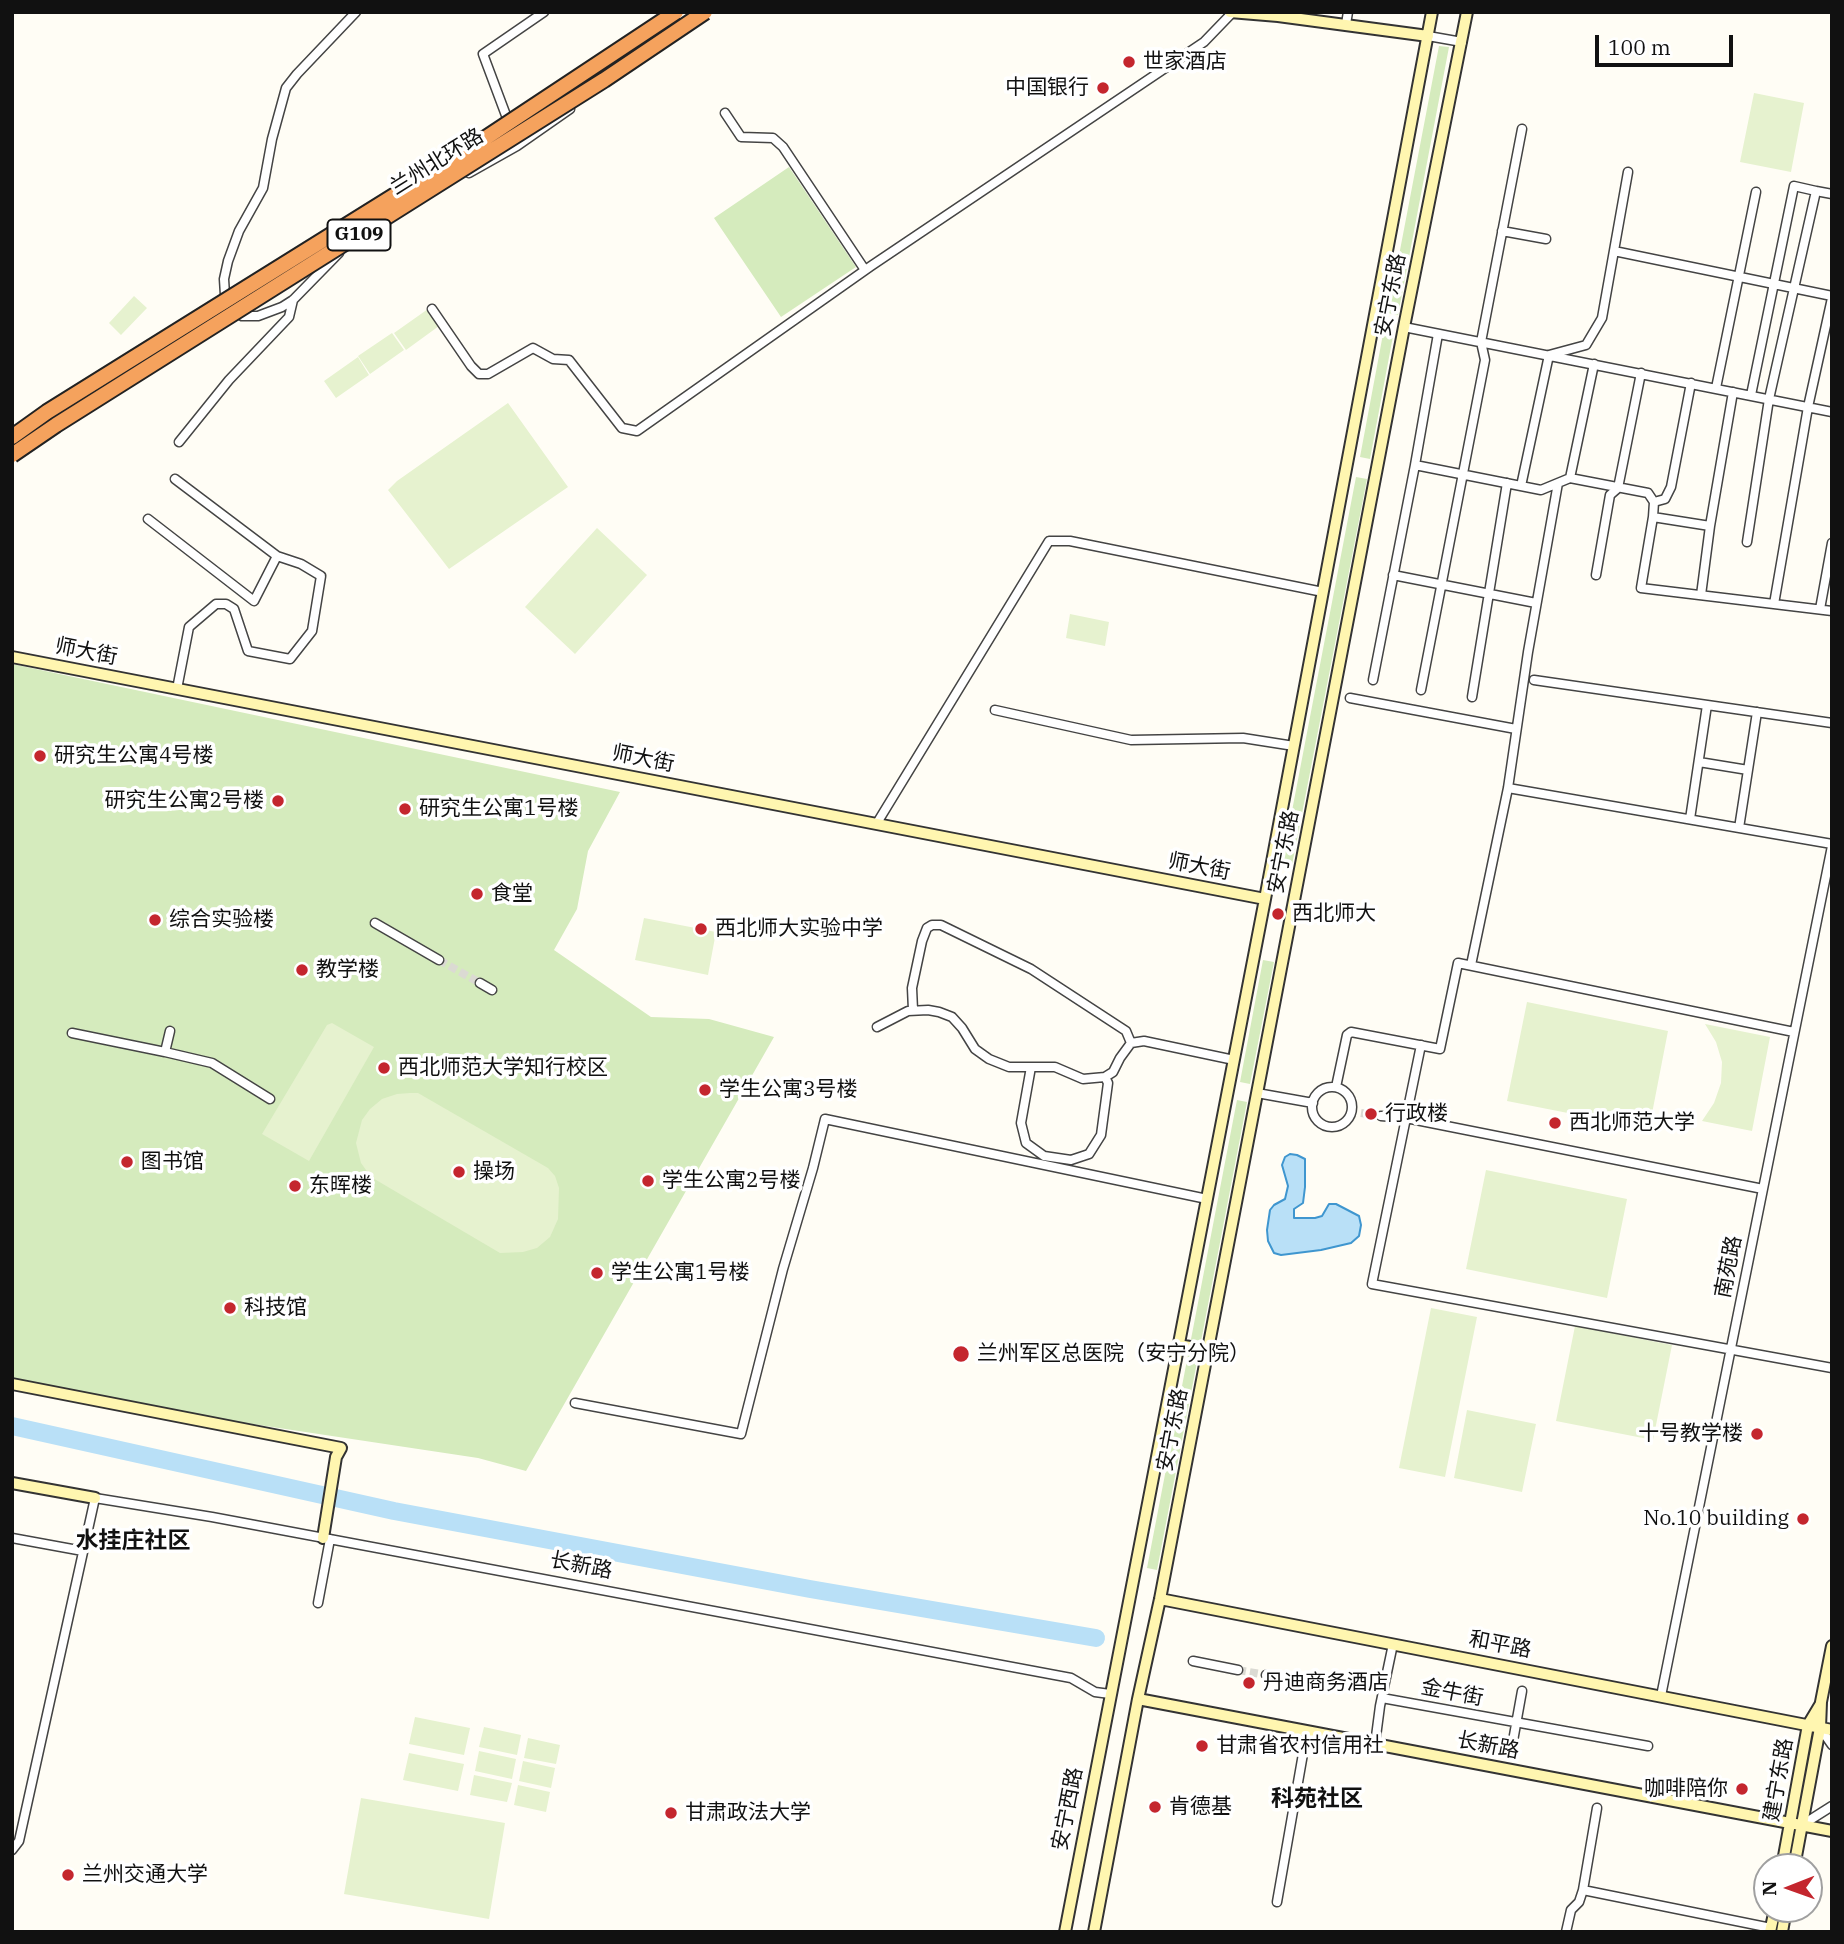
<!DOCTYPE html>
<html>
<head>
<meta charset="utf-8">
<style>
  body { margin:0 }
  #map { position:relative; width:1844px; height:1944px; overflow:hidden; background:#fffdf5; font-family:"IBM Plex Serif",serif }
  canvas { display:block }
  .frame { position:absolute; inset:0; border:14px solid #111; pointer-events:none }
  .north { position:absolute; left:1753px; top:1853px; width:70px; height:70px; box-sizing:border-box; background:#fff; border:2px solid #a0a0a0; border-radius:50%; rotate:269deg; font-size:19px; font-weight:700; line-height:28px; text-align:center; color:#111 }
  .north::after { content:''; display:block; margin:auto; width:24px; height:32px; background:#c4262e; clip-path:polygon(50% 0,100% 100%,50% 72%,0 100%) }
  .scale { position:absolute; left:1595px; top:35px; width:138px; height:32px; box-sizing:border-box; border:4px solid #111; border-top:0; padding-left:9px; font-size:21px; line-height:24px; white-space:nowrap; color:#111; -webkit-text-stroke:5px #fff; paint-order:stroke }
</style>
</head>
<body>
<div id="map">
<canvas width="1844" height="1944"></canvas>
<div class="frame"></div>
<div class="north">N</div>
<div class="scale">100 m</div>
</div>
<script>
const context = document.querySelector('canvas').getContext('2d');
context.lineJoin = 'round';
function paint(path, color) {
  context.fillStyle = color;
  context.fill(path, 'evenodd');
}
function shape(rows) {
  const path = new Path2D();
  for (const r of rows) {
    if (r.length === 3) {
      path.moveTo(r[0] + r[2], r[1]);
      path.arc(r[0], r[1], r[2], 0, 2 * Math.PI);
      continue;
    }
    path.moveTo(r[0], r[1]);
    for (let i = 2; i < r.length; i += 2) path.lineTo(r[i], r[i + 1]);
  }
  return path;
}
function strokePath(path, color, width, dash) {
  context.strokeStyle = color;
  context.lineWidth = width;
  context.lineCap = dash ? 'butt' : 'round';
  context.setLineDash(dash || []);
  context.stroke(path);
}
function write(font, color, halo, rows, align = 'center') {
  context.font = font + ' "IBM Plex Serif","Noto Sans SC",serif';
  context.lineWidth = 7;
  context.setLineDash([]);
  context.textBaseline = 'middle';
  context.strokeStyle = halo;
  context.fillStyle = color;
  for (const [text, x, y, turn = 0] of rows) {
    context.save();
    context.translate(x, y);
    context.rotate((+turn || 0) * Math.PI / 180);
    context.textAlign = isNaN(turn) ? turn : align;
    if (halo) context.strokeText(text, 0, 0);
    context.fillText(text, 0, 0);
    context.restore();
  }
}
paint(shape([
  [1439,46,1449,47,1398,315,1388,313],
  [789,167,856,267,781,317,714,218],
  [1383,334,1393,336,1370,459,1360,457],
  [1356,477,1367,479,1292,865,1282,863],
  [12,664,620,792,588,851,577,909,554,950,651,1017,709,1019,774,1037,526,1471,478,1458,166,1411,102,1395,12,1379],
  [1263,960,1274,962,1250,1084,1240,1082],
  [1237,1100,1247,1102,1157,1570,1147,1568]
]), '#d5ebbd');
paint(shape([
  [1754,93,1804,103,1791,172,1740,162],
  [134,296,147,308,121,335,109,323],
  [428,309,439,326,406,350,394,333],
  [392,333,404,350,370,374,358,356],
  [358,357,369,375,336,398,324,381],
  [508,403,568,487,449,569,388,490,397,481],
  [597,528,647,575,575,654,525,607],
  [1070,614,1109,622,1105,646,1066,638],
  [644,918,716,932,708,975,635,960],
  [1527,1002,1668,1031,1649,1129,1507,1101],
  [332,1023,374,1047,309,1161,262,1134,327,1025],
  [1705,1024,1770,1037,1752,1131,1702,1121,1714,1103,1721,1083,1722,1062,1716,1042],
  [410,1093,418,1093,548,1168,555,1176,559,1188,558,1219,550,1237,537,1248,523,1252,500,1253,371,1177,361,1163,356,1143,362,1120,370,1109,382,1099,397,1094],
  [1486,1170,1627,1199,1607,1298,1466,1269],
  [1431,1308,1477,1317,1445,1477,1399,1468],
  [1575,1326,1672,1345,1653,1440,1556,1421],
  [1467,1410,1536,1424,1522,1492,1454,1478],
  [415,1717,470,1728,464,1755,409,1744],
  [484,1727,521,1735,517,1755,479,1747],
  [528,1738,560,1745,556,1764,524,1758],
  [479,1751,516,1759,512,1779,475,1771],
  [409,1753,464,1764,458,1791,403,1780],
  [523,1761,555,1768,551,1788,519,1781],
  [474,1775,512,1783,507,1802,470,1795],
  [518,1785,550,1792,546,1812,514,1805],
  [361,1798,505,1823,489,1919,344,1894]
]), '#e6f2cf');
const water = shape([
  [1290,1154,1297,1155,1305,1159,1305,1187,1303,1203,1294,1209,1294,1218,1315,1218,1322,1216,1329,1204,1336,1204,1359,1216,1361,1225,1359,1236,1351,1243,1321,1250,1281,1255,1274,1253,1268,1241,1267,1230,1270,1210,1274,1205,1285,1199,1288,1186,1282,1165,1285,1157,1290,1154]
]);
paint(water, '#b9e0f7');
strokePath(water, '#3f96cf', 2);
strokePath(shape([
  [12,1426,394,1511,810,1589,1096,1638]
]), '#b9e0f7', 18);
strokePath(shape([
  [439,960,480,983],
  [1361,1113,1381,1116],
  [1238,1670,1266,1675]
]), '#dbdad3', 8, [8, 4]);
const street = shape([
  [1346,24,1348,12],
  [1428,36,1462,42],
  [725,113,741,137,773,138,783,147,865,270],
  [510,126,483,54,544,12],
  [469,173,517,146,570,109],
  [1816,191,1832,194],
  [1502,231,1546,239],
  [1614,251,1832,296],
  [339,253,293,300,282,307,258,316,242,316,231,309,225,295,224,279,228,261,239,231,263,188,272,139,286,88,297,74,356,12],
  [432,309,471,366,479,374,488,374,533,348,553,359,569,360,622,428,637,431,871,266,1204,42,1232,13],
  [1404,327,1832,412],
  [1438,334,1415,465,1541,490,1570,478,1648,493,1654,502,1653,517,1641,588,1832,611],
  [1716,388,1756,192],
  [179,442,229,380,289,317,293,300],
  [1570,478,1594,364],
  [175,479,277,556,301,564,321,576,312,631,290,659,248,651,234,609,226,604,216,604,189,627,177,689],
  [1521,486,1549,355,1586,345,1602,318,1628,172],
  [1654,502,1665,499,1671,487,1691,383],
  [1653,517,1710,526,1733,392],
  [148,519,254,601,277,556],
  [1747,542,1769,399,1816,191,1794,186,1751,395],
  [1393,575,1536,603],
  [1596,575,1610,495,1618,488,1641,373],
  [1701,595,1710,526],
  [1774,604,1808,407,1832,298],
  [1820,609,1832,543],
  [1373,680,1415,465],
  [1534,680,1832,723],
  [1421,690,1485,360,1481,342,1522,129],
  [1472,697,1507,483],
  [1350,698,1516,729],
  [995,710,1131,740,1243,738,1294,746],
  [1699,762,1748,770],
  [1508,788,1832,844],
  [1690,819,1707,705],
  [877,823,1049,541,1070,541,1323,592],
  [1739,828,1757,712],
  [375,923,439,960],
  [1471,965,1508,788,1528,652,1558,483],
  [480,983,492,990],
  [913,1010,912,988,922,941,927,928,932,925,941,925,1031,969,1126,1031,1131,1043],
  [877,1027,908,1011,928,1010,939,1012,952,1017,962,1028,975,1049,989,1059,1009,1067,1055,1067,1083,1079,1105,1077,1113,1072,1120,1058,1131,1043,1144,1041,1234,1060],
  [170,1031,165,1052,212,1063,270,1099],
  [72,1033,165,1052],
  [1031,1067,1021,1123,1026,1143,1044,1156,1071,1160,1089,1154,1101,1135,1108,1083,1105,1077],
  [1332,1107,20],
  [1336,1087,1347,1035,1351,1032,1440,1049,1458,963,1794,1032],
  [1257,1093,1313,1103],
  [1381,1116,1406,1118,1421,1045],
  [1763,1189,1406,1118,1372,1284,1832,1368],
  [575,1403,741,1434,783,1269,813,1168,825,1119,1207,1199],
  [12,1538,83,1551],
  [318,1603,330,1539],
  [1193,1661,1238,1670],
  [1266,1675,1312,1684],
  [1661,1696,1832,846],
  [1382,1698,1648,1746],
  [1820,1728,1832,1745],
  [1375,1744,1380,1706,1393,1644],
  [1511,1752,1522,1691],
  [1802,1825,1832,1806],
  [12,1850,19,1841,95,1498,212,1517,1071,1678,1095,1692,1110,1694],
  [1583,1890,1597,1808],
  [1277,1902,1307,1731],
  [1566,1932,1571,1910,1579,1902,1583,1890,1771,1928]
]);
const secondary = shape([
  [1230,12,1278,16,1428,36],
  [12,657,1265,899],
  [1178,1345,1208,1350],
  [12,1384,341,1448,336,1457,323,1538],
  [12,1483,95,1498],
  [1160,1599,1832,1730],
  [1138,1699,1832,1831],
  [1782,1867,1808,1725,1820,1705],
  [1794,1867,1820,1728,1821,1702,1832,1646],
  [1065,1932,1265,899,1432,12],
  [1094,1932,1138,1699,1160,1599,1404,327,1467,12],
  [1770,1932,1775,1909],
  [1782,1932,1786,1909]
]);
strokePath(street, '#444', 11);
strokePath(secondary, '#333', 14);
strokePath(street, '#fff', 8);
strokePath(secondary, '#fff6b0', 10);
const highwayBridge = shape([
  [12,437,47,412,466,151,676,12],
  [12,455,56,425,604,80,705,12]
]);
strokePath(highwayBridge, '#222', 18, []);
strokePath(highwayBridge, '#f5a25d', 14);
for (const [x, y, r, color] of [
  [1129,62,7,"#c4262e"],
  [1103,88,7,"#c4262e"],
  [40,756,7,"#c4262e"],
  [278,801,7,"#c4262e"],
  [405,809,7,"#c4262e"],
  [477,894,7,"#c4262e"],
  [1278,914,7,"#c4262e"],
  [155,920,7,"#c4262e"],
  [701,929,7,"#c4262e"],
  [302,970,7,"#c4262e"],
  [384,1068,7,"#c4262e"],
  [705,1090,7,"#c4262e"],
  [1371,1114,7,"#c4262e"],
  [1555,1123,7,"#c4262e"],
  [127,1162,7,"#c4262e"],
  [459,1172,7,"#c4262e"],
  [648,1181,7,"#c4262e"],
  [295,1186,7,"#c4262e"],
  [597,1273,7,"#c4262e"],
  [230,1308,7,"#c4262e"],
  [961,1354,9,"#c4262e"],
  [1757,1434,7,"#c4262e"],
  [1803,1519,7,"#c4262e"],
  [1249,1683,7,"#c4262e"],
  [1202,1746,7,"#c4262e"],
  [1742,1789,7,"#c4262e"],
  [1155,1807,7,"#c4262e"],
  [671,1813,7,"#c4262e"],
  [68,1875,7,"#c4262e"]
]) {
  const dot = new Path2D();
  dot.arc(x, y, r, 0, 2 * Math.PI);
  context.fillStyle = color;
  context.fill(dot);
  strokePath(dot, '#fff', 2.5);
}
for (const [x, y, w] of [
  [359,235,63]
]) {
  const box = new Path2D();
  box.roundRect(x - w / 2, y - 15.5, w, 31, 5);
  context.fillStyle = '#fff';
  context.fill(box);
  strokePath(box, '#111', 2);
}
write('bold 19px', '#111', null, [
  ["G109",359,235]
]);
write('21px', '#111', '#fff', [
  ["世家酒店",1143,62],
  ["中国银行",1089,88,"right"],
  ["研究生公寓4号楼",54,756],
  ["研究生公寓2号楼",264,801,"right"],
  ["研究生公寓1号楼",419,809],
  ["食堂",491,894],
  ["西北师大",1292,914],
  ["综合实验楼",169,920],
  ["西北师大实验中学",715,929],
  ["教学楼",316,970],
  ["西北师范大学知行校区",398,1068],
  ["学生公寓3号楼",719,1090],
  ["行政楼",1385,1114],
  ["西北师范大学",1569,1123],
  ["图书馆",141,1162],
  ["操场",473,1172],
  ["学生公寓2号楼",662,1181],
  ["东晖楼",309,1186],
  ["学生公寓1号楼",611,1273],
  ["科技馆",244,1308],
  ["兰州军区总医院（安宁分院）",977,1354],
  ["十号教学楼",1743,1434,"right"],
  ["No.10 building",1789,1519,"right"],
  ["丹迪商务酒店",1263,1683],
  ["甘肃省农村信用社",1216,1746],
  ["咖啡陪你",1728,1789,"right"],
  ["肯德基",1169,1807],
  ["甘肃政法大学",685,1813],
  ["兰州交通大学",82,1875]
], 'left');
write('21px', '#111', '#fff', [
  ["兰州北环路",437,162,-32],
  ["安宁东路",1391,295,-79],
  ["师大街",86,652,11],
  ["师大街",643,759,11],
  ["安宁东路",1284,852,-79],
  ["师大街",1199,867,11],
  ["南苑路",1729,1267,-79],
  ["安宁东路",1173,1430,-79],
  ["长新路",581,1566,11],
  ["和平路",1500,1645,11],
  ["金牛街",1452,1693,11],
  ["长新路",1488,1746,11],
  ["建宁东路",1779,1780,-80],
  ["安宁西路",1068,1809,-79]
]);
write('bold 23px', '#111', '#fff', [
  ["水挂庄社区",133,1541],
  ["科苑社区",1317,1799]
]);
</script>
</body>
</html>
